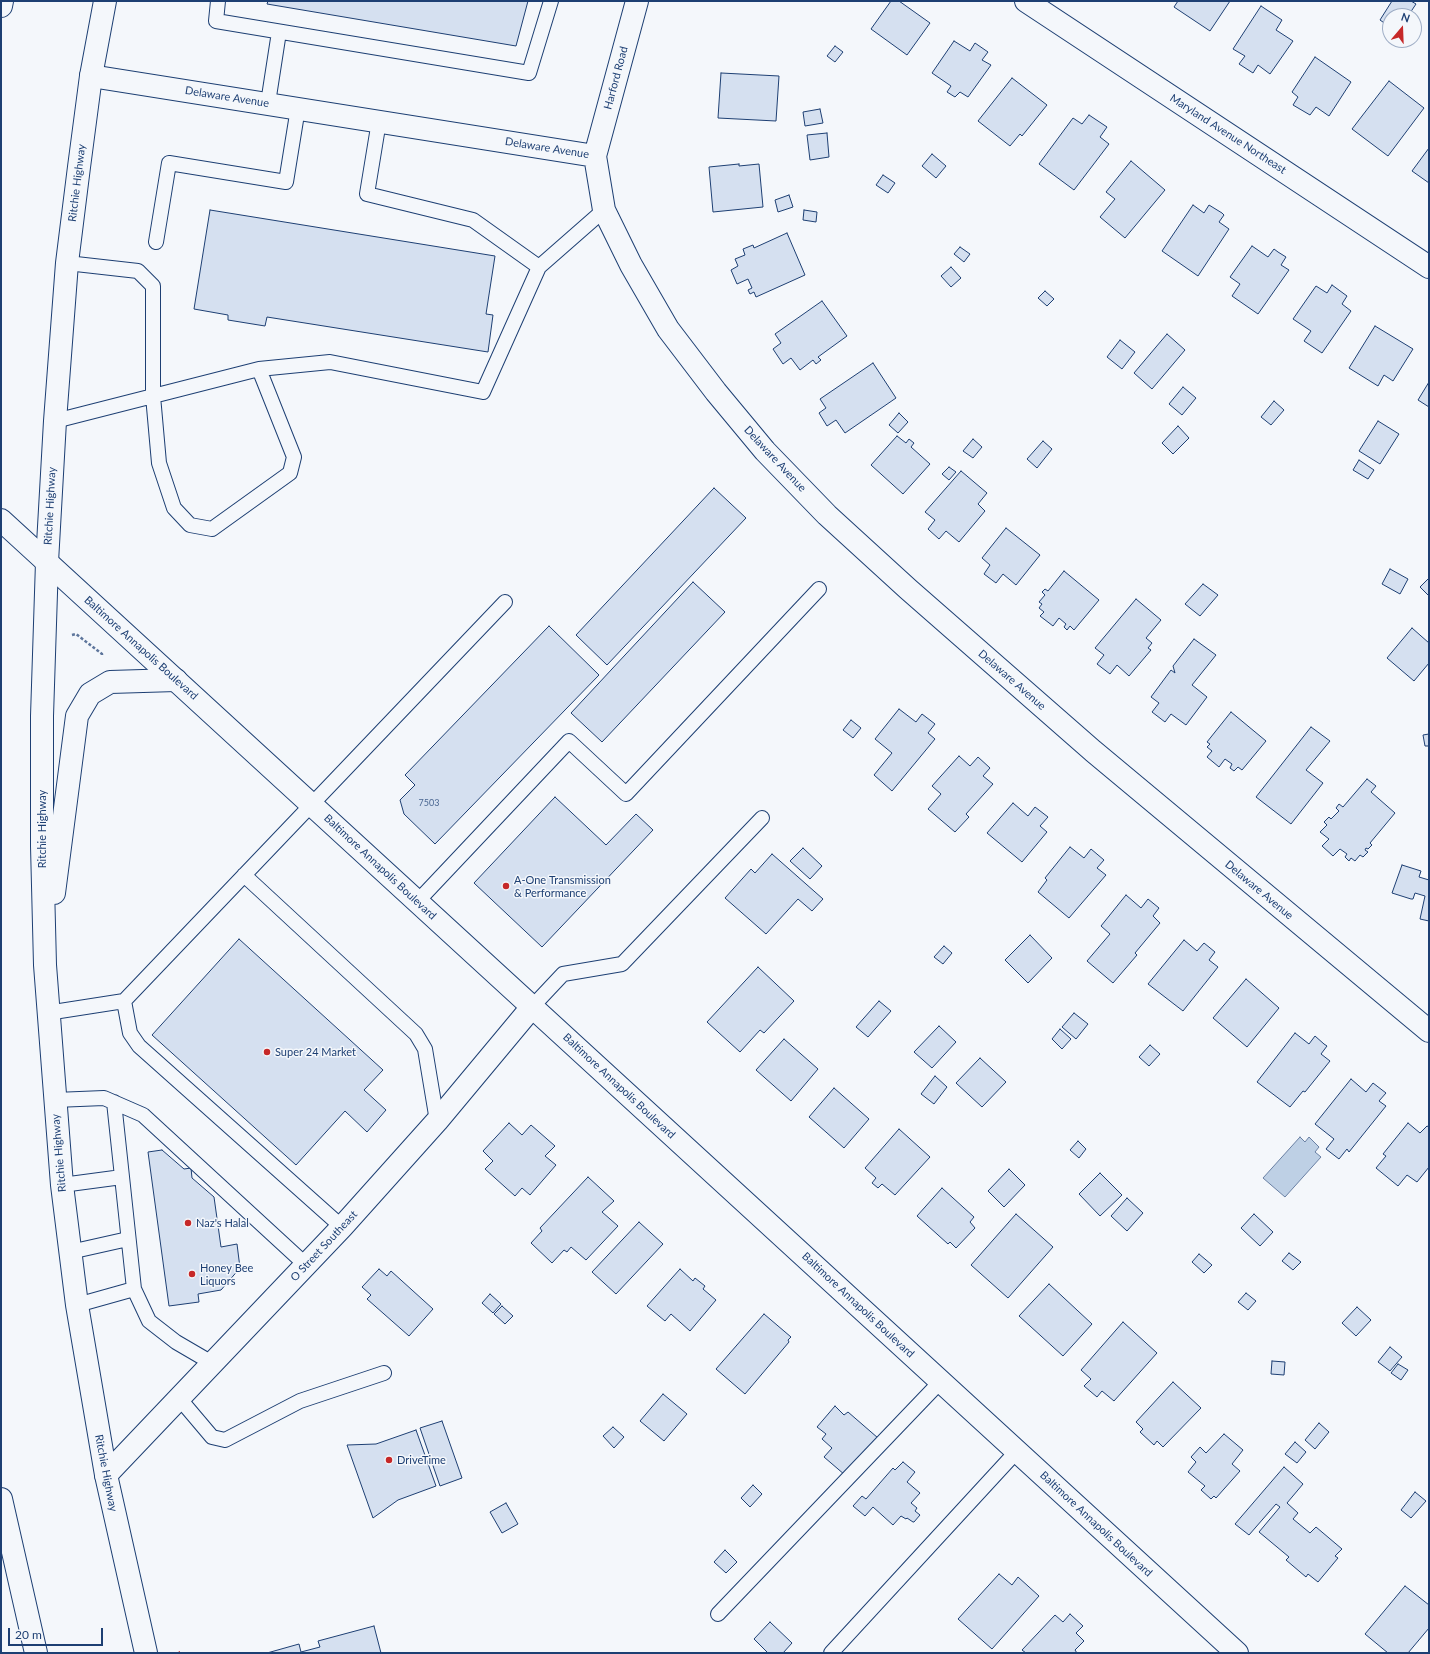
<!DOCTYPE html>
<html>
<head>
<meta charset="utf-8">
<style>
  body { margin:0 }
  #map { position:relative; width:1430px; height:1654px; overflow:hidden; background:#f4f7fb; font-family:Lato,sans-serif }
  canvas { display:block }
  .frame { position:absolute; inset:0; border:2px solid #1d3f73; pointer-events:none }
  .north { position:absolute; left:1382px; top:8px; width:40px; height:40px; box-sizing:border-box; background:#f4f7fb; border:1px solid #9eadc5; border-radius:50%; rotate:19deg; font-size:11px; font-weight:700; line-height:16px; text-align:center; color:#1d3f73 }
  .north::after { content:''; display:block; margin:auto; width:14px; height:18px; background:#c62828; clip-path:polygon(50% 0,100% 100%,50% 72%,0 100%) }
  .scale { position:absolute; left:8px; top:1628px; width:95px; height:18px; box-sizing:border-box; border:2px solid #1d3f73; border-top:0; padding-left:5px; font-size:12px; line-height:14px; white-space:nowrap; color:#1d3f73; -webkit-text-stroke:3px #f4f7fb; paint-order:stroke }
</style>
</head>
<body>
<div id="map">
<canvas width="1430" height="1654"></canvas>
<div class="frame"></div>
<div class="north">N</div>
<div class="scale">20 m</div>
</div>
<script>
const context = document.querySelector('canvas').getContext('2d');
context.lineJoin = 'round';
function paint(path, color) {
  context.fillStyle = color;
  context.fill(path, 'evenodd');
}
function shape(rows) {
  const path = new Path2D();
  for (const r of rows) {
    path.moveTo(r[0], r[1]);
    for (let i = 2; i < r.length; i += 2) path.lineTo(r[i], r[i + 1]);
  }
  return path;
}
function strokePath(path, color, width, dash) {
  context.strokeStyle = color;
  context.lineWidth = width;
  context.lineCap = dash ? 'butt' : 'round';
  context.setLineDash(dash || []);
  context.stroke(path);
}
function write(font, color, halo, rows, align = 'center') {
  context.font = font + ' Lato,sans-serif';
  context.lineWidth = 3;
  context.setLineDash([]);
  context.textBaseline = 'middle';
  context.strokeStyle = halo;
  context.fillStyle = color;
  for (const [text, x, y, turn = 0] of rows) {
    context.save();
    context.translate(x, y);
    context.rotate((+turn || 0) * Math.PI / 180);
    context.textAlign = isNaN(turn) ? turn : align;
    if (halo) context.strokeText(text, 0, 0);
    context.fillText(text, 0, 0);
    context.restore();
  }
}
const water = shape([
  [1300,1137,1305,1142,1309,1137,1319,1147,1315,1152,1321,1157,1285,1197,1263,1178,1300,1137]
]);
paint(water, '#bed0e5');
strokePath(water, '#687fa3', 1);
const building = shape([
  [268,1,528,1,516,46,267,4,268,1],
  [891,1,899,1,930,23,907,55,871,29,891,1],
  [1178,1,1230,1,1210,31,1174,7,1178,1],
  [1392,1,1411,1,1416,4,1408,16,1390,16,1390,27,1380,20,1392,1],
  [1261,6,1282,20,1276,30,1293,41,1270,74,1258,65,1253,73,1239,64,1245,56,1233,49,1261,6],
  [954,41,970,51,975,43,988,52,982,60,991,65,968,97,960,92,955,97,947,92,951,86,932,73,954,41],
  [835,46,843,52,835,62,827,56,835,46],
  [1315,57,1351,82,1329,116,1316,107,1310,115,1293,105,1298,97,1292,92,1315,57],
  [721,73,779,76,776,121,718,118,721,73],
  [1012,78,1047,105,1022,136,1020,134,1010,146,978,121,1012,78],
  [1389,81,1424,108,1388,156,1352,129,1389,81],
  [820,109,823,123,805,126,803,112,820,109],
  [1089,115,1107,127,1100,137,1109,144,1074,190,1039,164,1073,118,1082,124,1089,115],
  [827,133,829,157,810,160,807,135,827,133],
  [1429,148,1429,183,1412,171,1429,148],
  [932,154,946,166,936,178,922,166,932,154],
  [1131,161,1165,190,1125,238,1100,217,1115,199,1106,192,1131,161],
  [739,164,739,166,759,164,763,207,713,212,709,167,739,164],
  [883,175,895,183,888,193,876,185,883,175],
  [789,195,793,207,778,212,775,200,789,195],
  [1193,205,1204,213,1209,205,1222,213,1224,215,1219,222,1229,229,1198,276,1162,251,1193,205],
  [210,210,495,256,486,314,493,315,488,352,267,317,265,326,228,320,228,315,194,309,210,210],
  [804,210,817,212,816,222,803,220,804,210],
  [787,233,805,275,756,297,754,292,750,294,748,290,752,288,748,279,737,284,731,270,738,266,735,259,745,255,743,249,753,245,754,248,787,233],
  [1252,246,1268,257,1274,249,1278,252,1286,257,1281,265,1289,270,1258,314,1232,296,1240,284,1230,277,1252,246],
  [960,247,970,254,964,262,954,254,960,247],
  [951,267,961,278,951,287,941,276,951,267],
  [1332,285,1347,296,1342,304,1351,311,1322,353,1304,341,1311,331,1293,319,1316,286,1327,293,1332,285],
  [1045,291,1054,299,1047,306,1038,298,1045,291],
  [822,301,847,336,818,357,821,360,816,364,813,360,800,370,791,358,783,364,773,349,781,343,775,334,822,301],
  [1375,326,1413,349,1393,381,1384,375,1378,386,1349,368,1375,326],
  [1167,334,1185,350,1152,389,1134,373,1167,334],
  [1120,340,1135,352,1122,369,1107,357,1120,340],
  [873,363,896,398,845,433,836,420,827,426,819,413,826,408,820,399,873,363],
  [1429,382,1429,407,1418,400,1429,382],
  [1183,387,1196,398,1182,415,1169,404,1183,387],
  [1274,401,1284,410,1271,425,1261,417,1274,401],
  [899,413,908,422,898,433,889,425,899,413],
  [1378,421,1399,434,1380,464,1359,451,1378,421],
  [1178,426,1189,438,1173,454,1162,443,1178,426],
  [897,436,906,443,909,439,914,443,911,447,930,464,903,494,871,465,897,436],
  [973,439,982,447,973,458,963,451,973,439],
  [1043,441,1052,449,1037,468,1027,459,1043,441],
  [1359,460,1374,470,1368,479,1353,470,1359,460],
  [949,467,956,472,949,480,942,474,949,467],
  [961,471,987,493,978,504,985,511,959,542,946,531,939,539,929,530,928,529,935,520,925,512,961,471],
  [714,488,746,518,607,665,576,635,714,488],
  [1006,528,1040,555,1016,585,1003,574,996,583,984,574,990,565,982,558,1006,528],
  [1390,569,1408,579,1400,594,1382,584,1390,569],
  [1064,571,1099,600,1074,630,1070,626,1067,630,1064,627,1066,624,1059,618,1053,626,1040,616,1044,612,1039,608,1042,604,1039,602,1045,595,1042,592,1045,589,1048,591,1064,571],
  [1429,578,1429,596,1420,587,1429,578],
  [693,582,725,612,602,742,571,713,693,582],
  [1203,584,1218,595,1200,616,1185,604,1203,584],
  [1136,599,1161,620,1146,638,1152,643,1148,648,1151,650,1129,676,1117,665,1110,674,1097,664,1104,655,1095,648,1136,599],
  [549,626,599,675,435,844,404,814,400,800,415,785,405,775,549,626],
  [1412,628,1429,643,1429,663,1414,681,1387,658,1412,628],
  [1194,639,1216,655,1192,685,1207,697,1186,725,1171,714,1165,722,1152,712,1159,703,1151,697,1171,670,1175,673,1173,666,1194,639],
  [899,709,916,722,922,714,935,724,928,733,935,739,892,791,874,775,892,753,875,739,899,709],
  [1231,712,1266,741,1242,770,1238,767,1234,771,1230,768,1232,764,1225,759,1219,767,1207,757,1212,751,1207,747,1210,744,1207,742,1231,712],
  [851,720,861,728,853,738,843,730,851,720],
  [1311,727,1330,741,1306,770,1323,783,1291,824,1256,797,1311,727],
  [1429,734,1429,746,1425,746,1423,735,1429,734],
  [959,756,970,766,978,757,990,768,983,776,993,784,966,814,969,817,955,832,928,809,941,794,932,786,959,756],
  [1367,779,1376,786,1371,792,1395,813,1370,843,1372,845,1368,849,1366,848,1365,850,1368,852,1363,857,1360,855,1355,861,1351,858,1349,861,1345,857,1347,854,1340,849,1333,856,1322,846,1329,839,1320,832,1327,825,1324,822,1329,817,1331,819,1339,811,1336,808,1339,804,1343,807,1367,779],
  [555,797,606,845,636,814,653,830,542,947,474,883,555,797],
  [1013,803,1028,816,1035,807,1048,817,1040,826,1047,832,1022,862,987,833,1013,803],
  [1070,847,1084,858,1091,849,1104,860,1097,868,1106,875,1069,918,1038,892,1047,880,1045,878,1070,847],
  [803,848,822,866,810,879,790,861,803,848],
  [772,854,823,899,812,911,798,899,766,934,725,898,751,869,755,873,772,854],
  [1402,865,1421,871,1419,877,1429,880,1429,921,1420,919,1425,896,1415,893,1413,899,1411,899,1392,893,1402,865],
  [1126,895,1141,908,1148,899,1159,908,1153,916,1160,923,1135,953,1137,955,1113,983,1087,961,1110,934,1101,926,1126,895],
  [1030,935,1052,958,1028,983,1005,960,1030,935],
  [239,939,383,1070,364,1090,386,1110,367,1132,345,1111,296,1165,152,1035,239,939],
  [1184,940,1197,951,1204,943,1215,952,1209,960,1218,967,1183,1011,1148,984,1184,940],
  [944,946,952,953,943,964,934,957,944,946],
  [758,967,794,1001,764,1033,760,1030,740,1052,707,1022,758,967],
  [1246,979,1279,1008,1247,1047,1213,1018,1246,979],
  [879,1001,891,1011,868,1037,856,1027,879,1001],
  [1074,1013,1088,1024,1076,1039,1062,1027,1074,1013],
  [939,1026,956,1042,932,1068,914,1052,939,1026],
  [1060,1029,1071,1039,1062,1049,1052,1039,1060,1029],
  [1295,1033,1309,1044,1315,1036,1324,1044,1327,1046,1321,1054,1330,1061,1305,1092,1303,1091,1290,1107,1257,1082,1295,1033],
  [784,1039,818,1069,791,1101,756,1070,784,1039],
  [1150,1045,1160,1054,1149,1066,1139,1057,1150,1045],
  [980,1058,1006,1082,982,1107,956,1083,980,1058],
  [935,1076,947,1087,934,1104,921,1094,935,1076],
  [1351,1079,1366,1092,1373,1083,1386,1093,1379,1101,1386,1106,1349,1152,1347,1149,1339,1159,1326,1149,1334,1139,1315,1124,1351,1079],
  [834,1088,869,1119,844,1148,809,1117,834,1088],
  [509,1123,522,1135,531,1125,555,1146,545,1156,556,1165,530,1195,522,1188,515,1196,485,1169,493,1161,483,1151,509,1123],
  [1408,1123,1420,1133,1427,1126,1429,1127,1429,1167,1417,1182,1407,1175,1398,1186,1376,1168,1386,1156,1383,1154,1408,1123],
  [899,1129,930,1157,895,1195,882,1184,878,1188,872,1183,876,1178,865,1168,899,1129],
  [1078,1141,1086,1149,1079,1158,1070,1150,1078,1141],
  [162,1150,184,1169,191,1168,192,1178,214,1197,221,1247,237,1244,240,1268,221,1290,198,1294,199,1302,169,1306,148,1152,162,1150],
  [1009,1169,1025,1185,1004,1207,988,1191,1009,1169],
  [1100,1173,1122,1195,1100,1216,1079,1194,1100,1173],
  [588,1177,614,1201,602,1212,618,1226,586,1260,571,1247,567,1252,564,1250,552,1263,531,1243,542,1231,540,1228,588,1177],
  [942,1188,974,1217,970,1222,975,1228,956,1248,950,1242,948,1244,917,1216,942,1188],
  [1127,1198,1143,1213,1127,1231,1111,1216,1127,1198],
  [1016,1214,1053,1247,1008,1298,971,1265,1016,1214],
  [1254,1214,1273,1232,1260,1246,1241,1228,1254,1214],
  [639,1222,663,1244,616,1294,592,1272,639,1222],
  [1289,1253,1301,1262,1293,1270,1282,1261,1289,1253],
  [1199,1254,1212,1265,1204,1273,1192,1262,1199,1254],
  [379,1269,387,1276,391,1271,433,1309,409,1336,367,1299,371,1295,362,1287,379,1269],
  [680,1269,693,1281,695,1278,705,1286,703,1289,716,1300,690,1331,671,1314,665,1321,647,1306,680,1269],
  [1049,1284,1092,1324,1063,1356,1019,1316,1049,1284],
  [1246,1293,1256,1301,1248,1310,1238,1302,1246,1293],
  [490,1294,501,1304,493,1313,482,1303,490,1294],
  [502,1306,513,1316,505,1324,494,1314,502,1306],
  [1357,1307,1371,1320,1356,1336,1342,1323,1357,1307],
  [764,1314,791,1337,788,1340,789,1342,745,1394,716,1369,764,1314],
  [1123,1322,1157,1353,1114,1401,1102,1391,1097,1397,1084,1386,1091,1379,1081,1370,1123,1322],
  [1390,1347,1402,1357,1390,1371,1378,1362,1390,1347],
  [1272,1361,1285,1362,1284,1375,1271,1374,1272,1361],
  [1398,1364,1408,1370,1401,1380,1391,1373,1398,1364],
  [1173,1382,1201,1408,1163,1447,1157,1441,1154,1445,1140,1432,1143,1429,1136,1422,1173,1382],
  [663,1394,687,1414,664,1441,640,1421,663,1394],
  [835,1406,844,1415,848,1412,878,1438,845,1475,824,1457,832,1448,822,1439,826,1434,817,1427,835,1406],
  [442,1421,462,1478,440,1486,420,1428,442,1421],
  [1319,1423,1329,1432,1315,1449,1305,1440,1319,1423],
  [613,1427,624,1437,614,1448,603,1436,613,1427],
  [416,1430,436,1486,398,1500,373,1518,347,1445,376,1444,416,1430],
  [1224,1434,1243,1450,1232,1464,1240,1471,1216,1498,1214,1496,1211,1499,1201,1490,1205,1486,1188,1472,1196,1462,1191,1457,1200,1447,1206,1453,1224,1434],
  [1295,1442,1306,1452,1297,1463,1285,1454,1295,1442],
  [903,1462,915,1472,907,1482,920,1493,911,1503,917,1508,915,1511,920,1515,914,1522,913,1522,907,1518,906,1519,901,1516,893,1525,873,1507,865,1516,853,1506,862,1496,866,1499,893,1468,895,1470,903,1462],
  [1284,1467,1303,1484,1287,1503,1298,1513,1293,1519,1310,1533,1316,1527,1342,1549,1335,1556,1338,1558,1318,1582,1308,1574,1306,1577,1286,1560,1289,1557,1259,1532,1280,1507,1276,1504,1249,1535,1235,1524,1284,1467],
  [753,1485,762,1494,750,1507,741,1498,753,1485],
  [1415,1492,1426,1501,1411,1518,1401,1510,1415,1492],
  [506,1503,518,1524,502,1533,490,1512,506,1503],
  [725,1550,737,1562,726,1573,714,1562,725,1550],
  [999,1574,1012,1585,1018,1577,1039,1596,992,1649,958,1619,999,1574],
  [1405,1586,1429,1605,1429,1628,1408,1653,1388,1653,1365,1634,1405,1586],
  [1070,1614,1083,1626,1076,1633,1084,1641,1075,1650,1077,1653,1026,1653,1022,1650,1055,1615,1063,1622,1070,1614],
  [770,1622,792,1643,783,1653,768,1653,754,1639,770,1622],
  [374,1626,381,1653,267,1653,299,1644,301,1652,320,1647,318,1641,374,1626]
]);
paint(building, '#d5e0f0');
strokePath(building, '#1d3f73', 1);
const lane = shape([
  [218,1,216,21,529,73,551,1],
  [268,103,279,32],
  [379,121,367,194,473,220,539,267],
  [156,242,169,163,286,182,298,108],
  [67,263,138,271,153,286,153,396,159,463,174,508,190,525,212,529,290,473,294,457,259,369],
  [55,421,259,369,330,362,483,392,539,267,604,210],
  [244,875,416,1034,425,1049,437,1121],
  [417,902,569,741,626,794,819,589],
  [124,1001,130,1033,139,1046,342,1227],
  [532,1007,563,974,622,964,762,818],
  [47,1013,124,1001,505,602],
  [55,1100,104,1098,143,1115,306,1265],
  [62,1185,122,1177],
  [70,1252,128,1239],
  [134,1289,149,1321,176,1342,212,1363],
  [77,1305,134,1289,114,1102],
  [179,1398,212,1437,225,1440,300,1401,384,1373],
  [718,1614,941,1381],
  [831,1653,1017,1451]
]);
const street = shape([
  [637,1,595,156,604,210,631,265,668,329,716,392,765,451,827,515,908,589,1093,751,1429,1031],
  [1026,1,1429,267],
  [91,76,595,156],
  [106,1475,342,1227,437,1121,532,1007]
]);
const secondary = shape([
  [1,520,1237,1653]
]);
const primary = shape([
  [105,1,91,76,79,167,67,263,55,421,47,562,42,716,42,846,45,965,62,1185,77,1305,106,1475,146,1653],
  [1,6,2,1],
  [54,893,77,716,90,694,110,682,176,680],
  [1,1499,36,1653]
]);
strokePath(lane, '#1d3f73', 16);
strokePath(street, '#1d3f73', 24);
strokePath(secondary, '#1d3f73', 24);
strokePath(primary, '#1d3f73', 24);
strokePath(shape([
  [72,635,76,634,102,654,102,656]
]), '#5e769c', 2.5, [3, 2]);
strokePath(lane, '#f4f7fb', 14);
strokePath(street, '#f4f7fb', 22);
strokePath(secondary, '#f4f7fb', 22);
strokePath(primary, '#f4f7fb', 22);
strokePath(shape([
  [179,1651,180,1653]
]), '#c62828', 1, [14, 3, 2, 3]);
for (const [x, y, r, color] of [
  [506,886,4,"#c62828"],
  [267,1052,4,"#c62828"],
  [188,1223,4,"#c62828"],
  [192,1274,4,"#c62828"],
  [389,1460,4,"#c62828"]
]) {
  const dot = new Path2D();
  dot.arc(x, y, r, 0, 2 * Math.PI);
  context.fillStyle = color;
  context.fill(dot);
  strokePath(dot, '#f4f7fb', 1.5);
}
write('9px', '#4b6792', null, [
  ["7503",429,803]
]);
write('11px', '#1d3f73', '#f4f7fb', [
  ["Harford Road",616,78,-75],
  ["Delaware Avenue",227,97,9],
  ["Maryland Avenue Northeast",1228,134,33],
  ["Delaware Avenue",547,148,9],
  ["Ritchie Highway",77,183,-83],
  ["Delaware Avenue",775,459,47],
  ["Ritchie Highway",50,506,-87],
  ["Baltimore Annapolis Boulevard",141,648,42],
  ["Delaware Avenue",1012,680,41],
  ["Ritchie Highway",42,829,-90],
  ["Baltimore Annapolis Boulevard",380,867,43],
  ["Delaware Avenue",1259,890,40],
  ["Baltimore Annapolis Boulevard",619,1086,43],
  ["Ritchie Highway",59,1153,-95],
  ["O Street Southeast",324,1246,-47],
  ["Baltimore Annapolis Boulevard",858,1305,43],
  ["Ritchie Highway",106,1473,79],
  ["Baltimore Annapolis Boulevard",1096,1524,43]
]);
write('11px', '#1d3f73', '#f4f7fb', [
  ["A-One Transmission",514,880],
  ["& Performance",514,893],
  ["Super 24 Market",275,1052],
  ["Naz's Halal",196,1223],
  ["Honey Bee",200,1268],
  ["Liquors",200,1281],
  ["DriveTime",397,1460]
], 'left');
</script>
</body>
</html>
